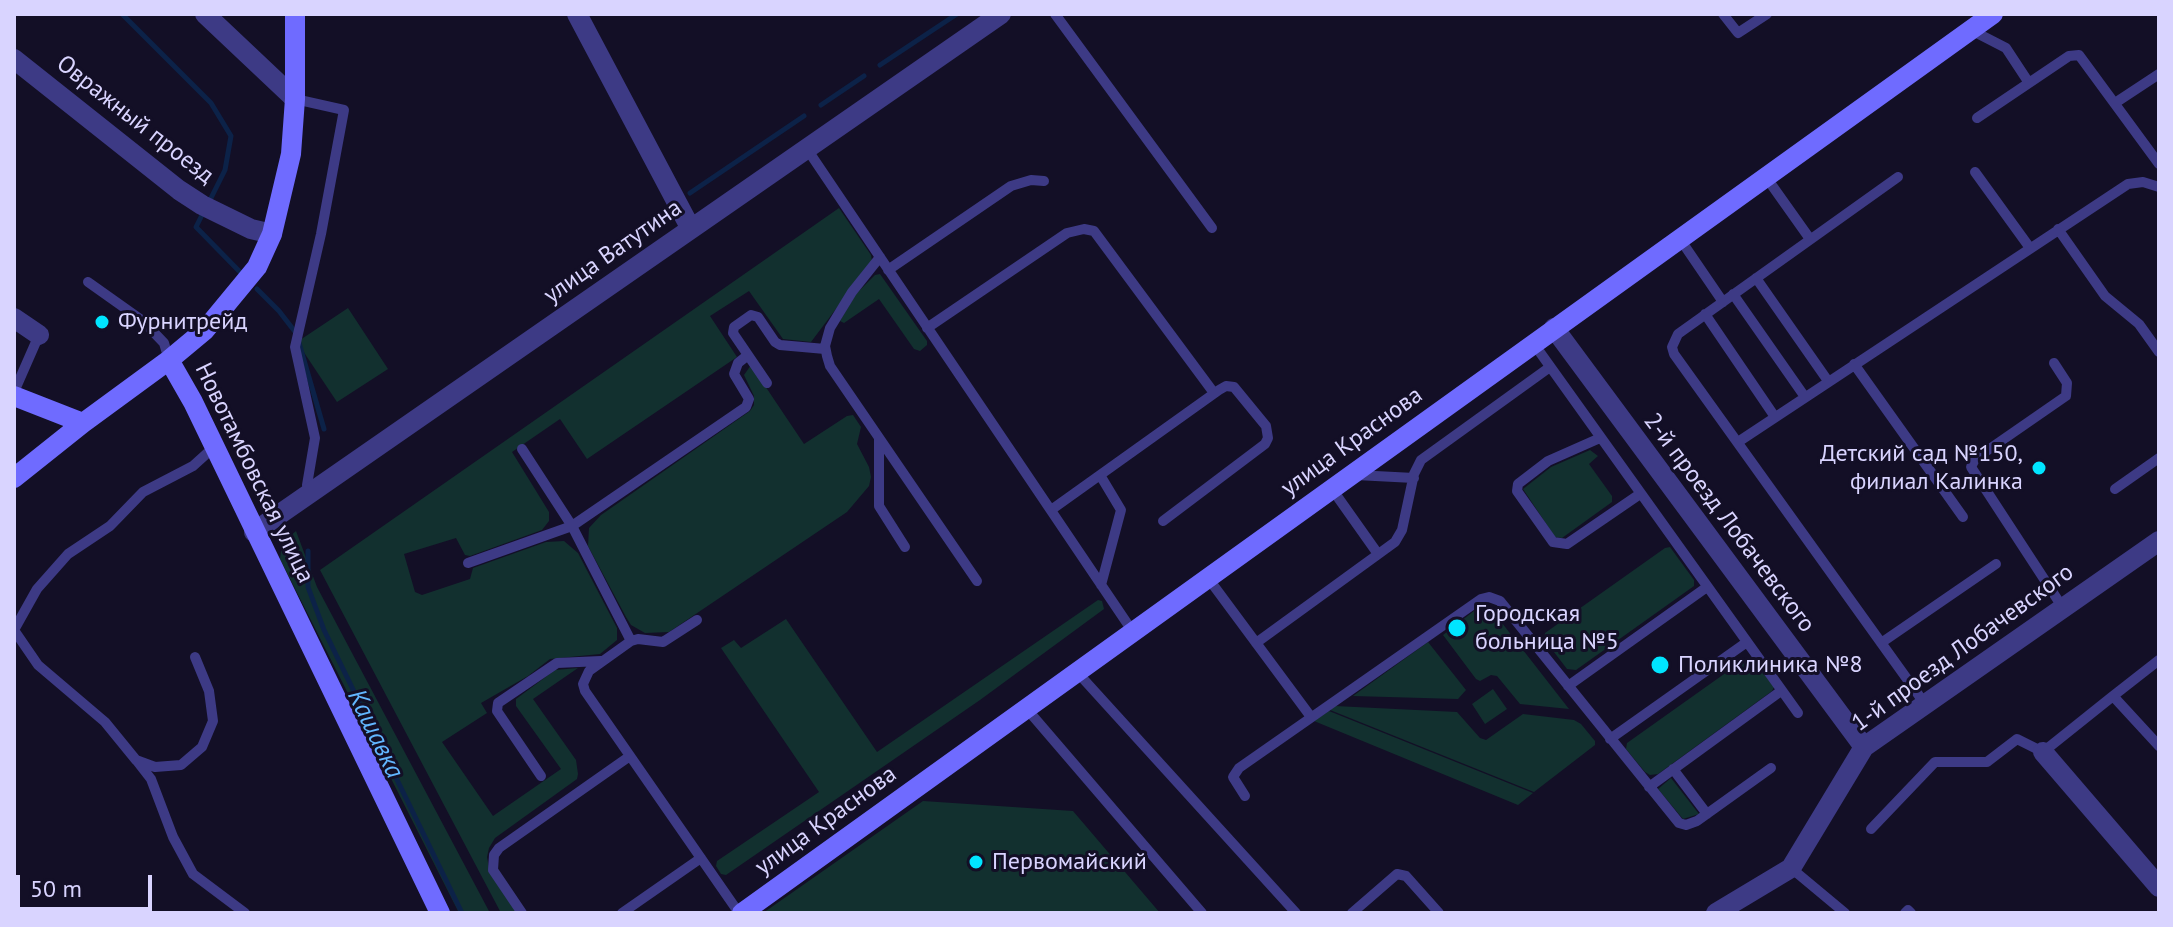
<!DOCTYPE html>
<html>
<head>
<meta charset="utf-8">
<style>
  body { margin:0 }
  #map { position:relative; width:2173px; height:927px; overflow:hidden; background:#130f26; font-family:"PT Sans",sans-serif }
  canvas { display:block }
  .frame { position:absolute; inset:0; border:16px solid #d9d4ff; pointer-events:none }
  .scale { position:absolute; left:16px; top:875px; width:136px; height:36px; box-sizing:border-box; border:4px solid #d9d4ff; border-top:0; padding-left:10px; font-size:24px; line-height:28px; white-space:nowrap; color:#d9d4ff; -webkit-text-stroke:6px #130f26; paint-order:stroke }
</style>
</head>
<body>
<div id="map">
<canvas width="2173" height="927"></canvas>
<div class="frame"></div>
<div class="scale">50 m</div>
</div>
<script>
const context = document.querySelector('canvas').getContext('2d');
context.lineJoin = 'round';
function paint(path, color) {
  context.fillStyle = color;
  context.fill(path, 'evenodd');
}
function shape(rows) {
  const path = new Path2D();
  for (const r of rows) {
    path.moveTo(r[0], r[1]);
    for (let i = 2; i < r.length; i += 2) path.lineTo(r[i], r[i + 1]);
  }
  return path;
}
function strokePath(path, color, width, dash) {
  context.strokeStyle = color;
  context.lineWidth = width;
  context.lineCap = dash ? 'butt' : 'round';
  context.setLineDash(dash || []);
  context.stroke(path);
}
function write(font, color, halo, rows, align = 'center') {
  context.font = font + ' "PT Sans",sans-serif';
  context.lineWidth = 6;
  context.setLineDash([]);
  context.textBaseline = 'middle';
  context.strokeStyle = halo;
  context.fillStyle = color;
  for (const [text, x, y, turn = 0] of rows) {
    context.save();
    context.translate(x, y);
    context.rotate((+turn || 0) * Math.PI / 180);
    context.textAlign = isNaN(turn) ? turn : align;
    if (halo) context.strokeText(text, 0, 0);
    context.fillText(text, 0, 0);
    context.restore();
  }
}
paint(shape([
  [839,208,871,255,872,261,811,342,783,339,749,291,710,316,737,357,587,459,560,419,512,452,549,512,549,521,542,530,470,556,465,555,456,538,404,554,415,592,422,595,470,579,473,568,546,542,564,541,578,553,617,628,617,640,600,654,550,659,528,676,481,703,487,713,442,742,493,816,561,769,516,706,516,699,555,670,578,668,533,699,576,760,578,774,577,779,495,838,489,848,487,857,490,873,517,913,501,913,320,570],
  [880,274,927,341,927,345,920,351,914,349,879,299,844,323,840,321,856,294,875,275],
  [348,308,388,369,337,402,297,342],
  [751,365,804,444,847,416,853,415,861,427,857,444,869,467,871,477,869,486,847,512,669,632,645,633,631,625,626,617,588,546,589,528,601,515,750,411,754,405,754,396,744,375],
  [1590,450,1598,456,1589,464,1612,496,1612,502,1562,538,1555,537,1523,489,1551,467],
  [296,531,317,587,490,913,459,913,280,559,282,543],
  [1670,547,1694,580,1694,586,1576,670,1567,669,1544,639,1545,633,1665,548],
  [1098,600,1102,601,1104,609,980,700,726,875,721,874,716,866,717,861,819,792,721,648,734,640,741,648,786,619,877,752],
  [1483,604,1488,605,1569,709,1520,704,1497,676,1491,675,1480,681,1476,679,1443,635],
  [1428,642,1466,690,1458,699,1353,696],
  [1748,657,1752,657,1774,687,1772,691,1658,774,1650,775,1645,772,1626,749,1627,743],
  [1493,689,1507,709,1485,724,1472,704],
  [1335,706,1457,712,1480,738,1486,740,1523,714,1574,720,1581,724,1595,741,1595,745,1534,792,1330,710],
  [1329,711,1533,793,1518,805,1314,721],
  [1671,778,1699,814,1683,819,1658,789],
  [923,801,1073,811,1160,913,763,913]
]), '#12302f');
strokePath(shape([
  [122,14,211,103,231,136,225,170,209,202],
  [880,65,957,14],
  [821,105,864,76],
  [690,193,804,116],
  [204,211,196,227,240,272],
  [257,289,279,311,296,333],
  [299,343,324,429],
  [308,551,308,587,324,630,462,913]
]), '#0c2248', 5);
strokePath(shape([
  [1055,14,1212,228],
  [1723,14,1738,33,1767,14],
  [1971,30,2006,48,2029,83],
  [295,99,344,110,321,234,295,347,315,438,307,485,308,494],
  [2115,103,2159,74],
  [1977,118,2069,56,2079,55,2159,164],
  [807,149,1133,632],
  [1975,172,2030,248],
  [1766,177,1810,239],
  [1898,177,1678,334,1672,347,1674,354,1925,704],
  [2058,229,2105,296,2139,324,2159,352],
  [1680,239,1723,302],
  [880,257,852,292,830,328,825,346,827,356,830,366,977,581],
  [888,270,1011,186,1031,180,1044,181],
  [1756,278,1828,381],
  [88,282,143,321,164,343,169,360],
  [1733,294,1805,397],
  [1705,314,1775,417],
  [927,328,1067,233,1084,229,1094,231,1214,393],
  [1534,344,1798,713],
  [2054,363,2067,383,2066,396,1975,459,1971,467,2063,608],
  [1854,364,1963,517],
  [767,383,733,333,734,327,751,315,758,317,775,342,780,345,825,349],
  [14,392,39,335],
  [879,438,879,506,905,547],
  [1600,438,1548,461,1518,484,1517,491,1553,542,1567,544,1640,494],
  [1738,442,2128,184,2143,182,2159,187],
  [522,449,572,526,631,641],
  [1100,475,1121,510,1101,585],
  [1356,475,1414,478],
  [1332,489,1378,554],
  [2115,489,2159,458],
  [1051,510,1219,390,1226,386,1234,387,1266,426,1268,438,1265,444,1163,521],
  [468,563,572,526,746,407,749,399,734,374,738,363,748,355],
  [1208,578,1311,717],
  [697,620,663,642,638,639,631,641,589,671,583,684,585,691,739,913],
  [1256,643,1395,542,1402,530,1414,474,1421,460,1550,367],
  [1881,643,1996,564],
  [195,657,209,691,213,721,202,747,181,765,155,767,136,760,105,722,38,665,14,630,37,589,68,554,110,526,143,492,193,466,214,447],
  [1077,672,1296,913],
  [1568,686,1707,587],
  [2113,696,2159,660],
  [1026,708,1202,913],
  [1610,739,1747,642],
  [137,761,151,779,173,837,193,874,245,913],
  [1673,769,1707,814],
  [541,776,497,711,498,703,557,663,601,661],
  [1649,787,1781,691],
  [1245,796,1233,777,1239,768,1481,599,1489,597,1500,601,1679,823,1686,825,1697,821,1771,768],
  [1871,829,1935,762,1987,762,2017,739,2043,752,2113,696,2159,746],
  [1791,868,1845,913],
  [522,913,493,870,494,855,499,848,630,756],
  [622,913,701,858],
  [1352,913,1397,874,1406,876,1439,913],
  [1905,913,1908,910,1911,913]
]), '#3d3a85', 10);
strokePath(shape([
  [205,14,295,99],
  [577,14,691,229],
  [14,59,179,190,202,205,251,229,272,234],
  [14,318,39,335],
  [1554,328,1864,747],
  [254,532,1001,14],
  [2043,752,2159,887],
  [1716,913,1791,868,1864,747,2159,541]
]), '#3d3a85', 20);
strokePath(shape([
  [169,360,193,402,440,913],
  [14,396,83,423],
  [14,478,83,423,169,360,205,330,257,267,272,234,291,154,295,99,295,14],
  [742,913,1993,14]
]), '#6f6bff', 20);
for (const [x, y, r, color] of [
  [102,322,8,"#00e5ff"],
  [2039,468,8,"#00e5ff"],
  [1457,628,10,"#00e5ff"],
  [1660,665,10,"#00e5ff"],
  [976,862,8,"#00e5ff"]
]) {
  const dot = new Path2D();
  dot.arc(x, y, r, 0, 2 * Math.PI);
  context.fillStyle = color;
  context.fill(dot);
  strokePath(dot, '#130f26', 3);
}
write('24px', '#d9d4ff', '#130f26', [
  ["Овражный проезд",135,120,38],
  ["улица Ватутина",613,252,-35],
  ["улица Краснова",1352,442,-36],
  ["Новотамбовская улица",254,473,64],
  ["2-й проезд Лобачевского",1729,523,53],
  ["1-й проезд Лобачевского",1963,648,-36],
  ["улица Краснова",826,821,-36]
]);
write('24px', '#d9d4ff', '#130f26', [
  ["Фурнитрейд",118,322],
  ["Детский сад №150,",2023,454,"right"],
  ["филиал Калинка",2023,482,"right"],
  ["Городская",1475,614],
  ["больница №5",1475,642],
  ["Поликлиника №8",1678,665],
  ["Первомайский",992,862]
], 'left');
write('italic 26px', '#62b6ff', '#130f26', [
  ["Кашавка",375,734,64]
]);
</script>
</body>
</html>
